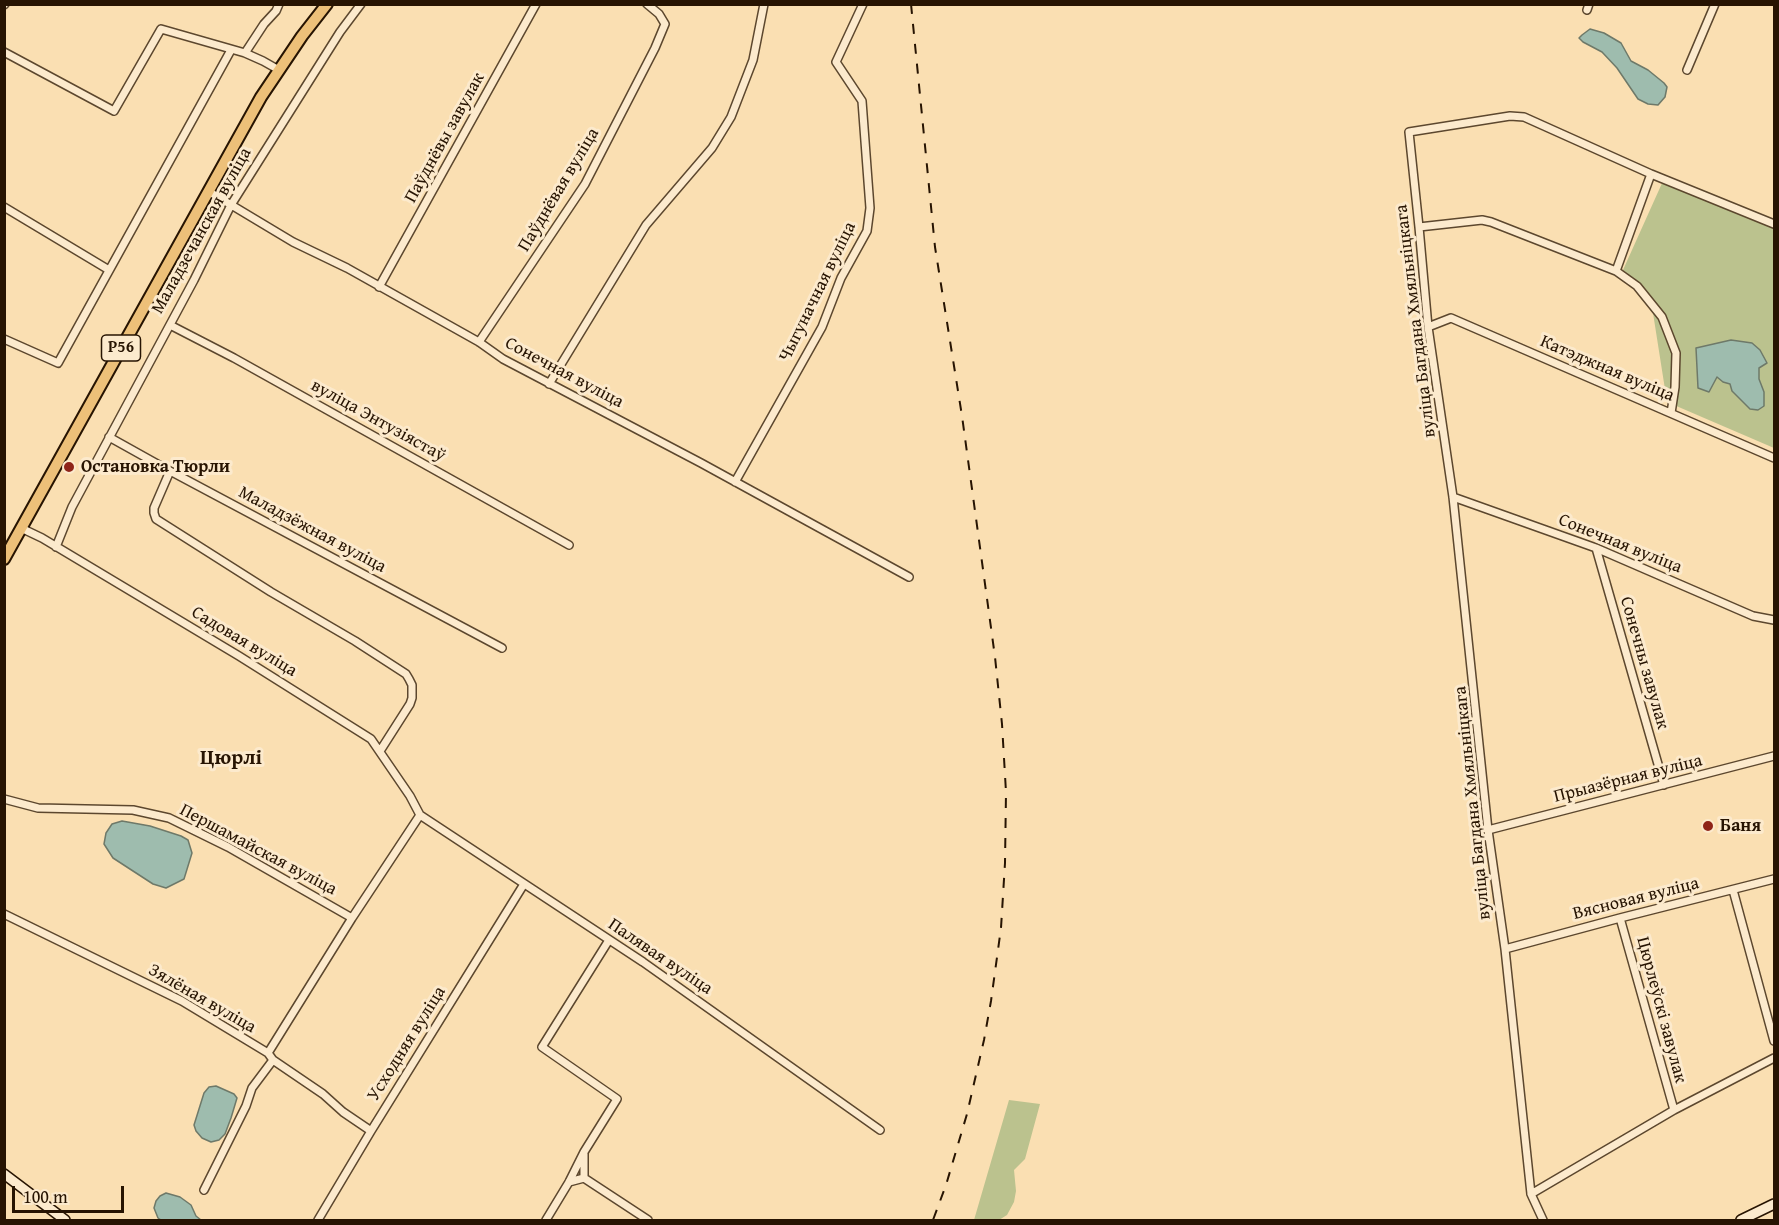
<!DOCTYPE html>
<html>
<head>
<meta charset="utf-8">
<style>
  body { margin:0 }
  #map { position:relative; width:1779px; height:1225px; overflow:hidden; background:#fadfb2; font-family:"Gentium Book Plus",serif }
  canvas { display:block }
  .frame { position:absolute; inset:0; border:6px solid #271402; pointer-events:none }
  .scale { position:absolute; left:12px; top:1186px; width:112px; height:27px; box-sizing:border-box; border:3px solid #271402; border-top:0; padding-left:8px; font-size:18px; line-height:21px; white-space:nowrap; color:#271402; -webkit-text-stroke:4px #fceacd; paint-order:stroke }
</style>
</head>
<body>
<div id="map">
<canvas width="1779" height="1225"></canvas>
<div class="frame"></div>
<div class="scale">100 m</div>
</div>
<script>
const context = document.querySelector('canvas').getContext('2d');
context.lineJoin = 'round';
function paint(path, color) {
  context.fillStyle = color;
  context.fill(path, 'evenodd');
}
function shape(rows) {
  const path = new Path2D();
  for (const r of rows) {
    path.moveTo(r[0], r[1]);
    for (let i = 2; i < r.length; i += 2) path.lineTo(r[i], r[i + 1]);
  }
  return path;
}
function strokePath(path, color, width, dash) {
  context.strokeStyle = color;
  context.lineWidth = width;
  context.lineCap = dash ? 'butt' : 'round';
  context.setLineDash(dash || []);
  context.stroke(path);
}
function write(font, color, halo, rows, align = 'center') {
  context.font = font + ' "Gentium Book Plus",serif';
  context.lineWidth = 6;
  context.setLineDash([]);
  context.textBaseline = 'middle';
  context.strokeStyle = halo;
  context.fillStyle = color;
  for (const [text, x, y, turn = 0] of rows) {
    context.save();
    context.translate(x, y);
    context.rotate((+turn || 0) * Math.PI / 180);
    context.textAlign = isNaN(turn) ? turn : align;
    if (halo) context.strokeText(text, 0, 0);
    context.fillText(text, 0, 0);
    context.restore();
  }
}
paint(shape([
  [1663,181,1774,228,1774,448,1667,402,1653,313,1640,284,1623,270],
  [1009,1100,1040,1104,1025,1159,1014,1170,1016,1191,1014,1202,1007,1215,999,1220,974,1220]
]), '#bbc28e');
const water = shape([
  [1590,29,1604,33,1621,43,1631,61,1648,70,1664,83,1667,87,1665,97,1658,105,1648,104,1638,99,1617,68,1602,52,1583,42,1579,38,1582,35,1590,29],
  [1731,340,1752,343,1760,350,1767,363,1759,368,1759,379,1764,392,1764,406,1758,410,1750,409,1732,391,1730,384,1723,382,1717,377,1709,392,1698,388,1696,348,1731,340],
  [122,821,150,826,181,836,188,840,192,853,184,879,166,888,153,884,113,858,104,844,106,833,112,824,122,821],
  [216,1086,234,1094,237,1098,231,1118,225,1134,219,1140,211,1142,202,1138,196,1131,194,1125,204,1093,209,1087,216,1086],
  [166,1193,180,1197,191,1205,196,1216,201,1220,161,1220,158,1218,154,1208,156,1201,160,1196,166,1193]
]);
paint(water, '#9ebcae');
strokePath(water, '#6e7969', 1.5);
const street = shape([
  [4,5,5,4],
  [1587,10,1589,4],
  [4,52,114,111,161,29,245,53,263,61,279,70],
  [245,53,264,24,276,11,279,4],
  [1687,70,1715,4],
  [208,191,293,242,347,268,479,342,503,359,701,463,909,577],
  [4,207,109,270],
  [1419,227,1482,220,1491,222,1616,271,1637,286,1662,317,1676,353,1675,387,1671,413],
  [1616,271,1651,174],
  [379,287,536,4],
  [170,325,234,358,569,545],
  [1428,327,1451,318,1774,458],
  [4,339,58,363,231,50],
  [479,342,585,184,655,48,665,24,659,14,647,4],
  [549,384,646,225,712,148,731,117,753,60,764,4],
  [109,437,170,471,502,648],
  [170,471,154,508,154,513,156,519,271,592,355,641,406,674,409,679,412,685,412,698,410,704,380,751],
  [735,482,822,327,841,278,867,231,870,208,862,101,836,62,863,4],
  [1453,497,1596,548,1753,616,1774,620],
  [21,528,42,538,239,656,371,739,410,796,420,815,643,962,880,1130],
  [56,547,72,507,194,280,231,205,340,32,361,4],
  [1596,548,1664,785],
  [4,799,38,808,133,810,169,818,228,847,352,918],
  [1488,830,1774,756],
  [1733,890,1774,1041],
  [4,914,182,1001,268,1053,273,1060,323,1094,343,1112,371,1131],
  [1620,918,1674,1110],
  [1505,949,1620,918,1774,879],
  [268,1053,352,918,420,815],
  [584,1154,584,1178],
  [569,1182,584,1178,648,1220],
  [204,1190,246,1106,252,1088,273,1060],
  [1531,1194,1674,1110,1774,1058],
  [318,1220,371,1131,524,884],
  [546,1220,569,1182,584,1152,617,1099,542,1047,609,940],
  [1543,1220,1531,1194,1505,949,1488,830,1453,497,1428,327,1419,227,1409,132,1510,116,1524,117,1651,174,1774,224]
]);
const secondary = shape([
  [4,1174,65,1220],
  [1741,1220,1774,1204]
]);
const primary = shape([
  [4,559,261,97,302,36,327,4]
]);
strokePath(street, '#5c472e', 10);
strokePath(secondary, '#271402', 12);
strokePath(primary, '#271402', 14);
strokePath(street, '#fceacd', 7);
strokePath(secondary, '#fceacd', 9);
strokePath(primary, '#edc079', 10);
strokePath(shape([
  [911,4,935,247,962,416,995,657,1002,724,1006,792,1005,863,1001,928,991,1001,984,1040,967,1114,946,1185,933,1220]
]), '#271402', 2, [10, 10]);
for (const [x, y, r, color] of [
  [69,467,6,"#8f2418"],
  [1708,826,6,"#8f2418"]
]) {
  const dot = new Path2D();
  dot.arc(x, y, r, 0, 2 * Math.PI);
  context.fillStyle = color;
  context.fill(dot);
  strokePath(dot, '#fceacd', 2);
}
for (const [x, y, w] of [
  [121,348,39]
]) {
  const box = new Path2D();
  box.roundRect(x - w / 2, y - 13, w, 26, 4.5);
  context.fillStyle = '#fceacd';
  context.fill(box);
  strokePath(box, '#271402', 1.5);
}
write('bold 16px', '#271402', null, [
  ["Р56",121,348]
]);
write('18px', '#271402', '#fceacd', [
  ["Паўднёвы завулак",445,138,-61],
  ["Паўднёвая вуліца",559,190,-59],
  ["Маладзечанская вуліца",202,231,-61],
  ["Чыгуначная вуліца",818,292,-64],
  ["вуліца Багдана Хмяльніцкага",1416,321,-97],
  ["Катэджная вуліца",1607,369,23],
  ["Сонечная вуліца",564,373,28],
  ["вуліца Энтузіястаў",378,421,29],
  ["Маладзёжная вуліца",312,530,28],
  ["Сонечная вуліца",1620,544,22],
  ["Садовая вуліца",244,642,31],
  ["Сонечны завулак",1644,663,74],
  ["Прыазёрная вуліца",1628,779,-14],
  ["вуліца Багдана Хмяльніцкага",1473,803,-96],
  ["Першамайская вуліца",258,850,28],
  ["Вясновая вуліца",1636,899,-14],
  ["Палявая вуліца",660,957,34],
  ["Зялёная вуліца",202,999,30],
  ["Цюрлеўскі завулак",1661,1010,75],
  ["Усходняя вуліца",407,1044,-58]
]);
write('bold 18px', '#271402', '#fceacd', [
  ["Остановка Тюрли",81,467],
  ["Баня",1720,826]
], 'left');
write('bold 21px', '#271402', '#fceacd', [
  ["Цюрлі",231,759]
]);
</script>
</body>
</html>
